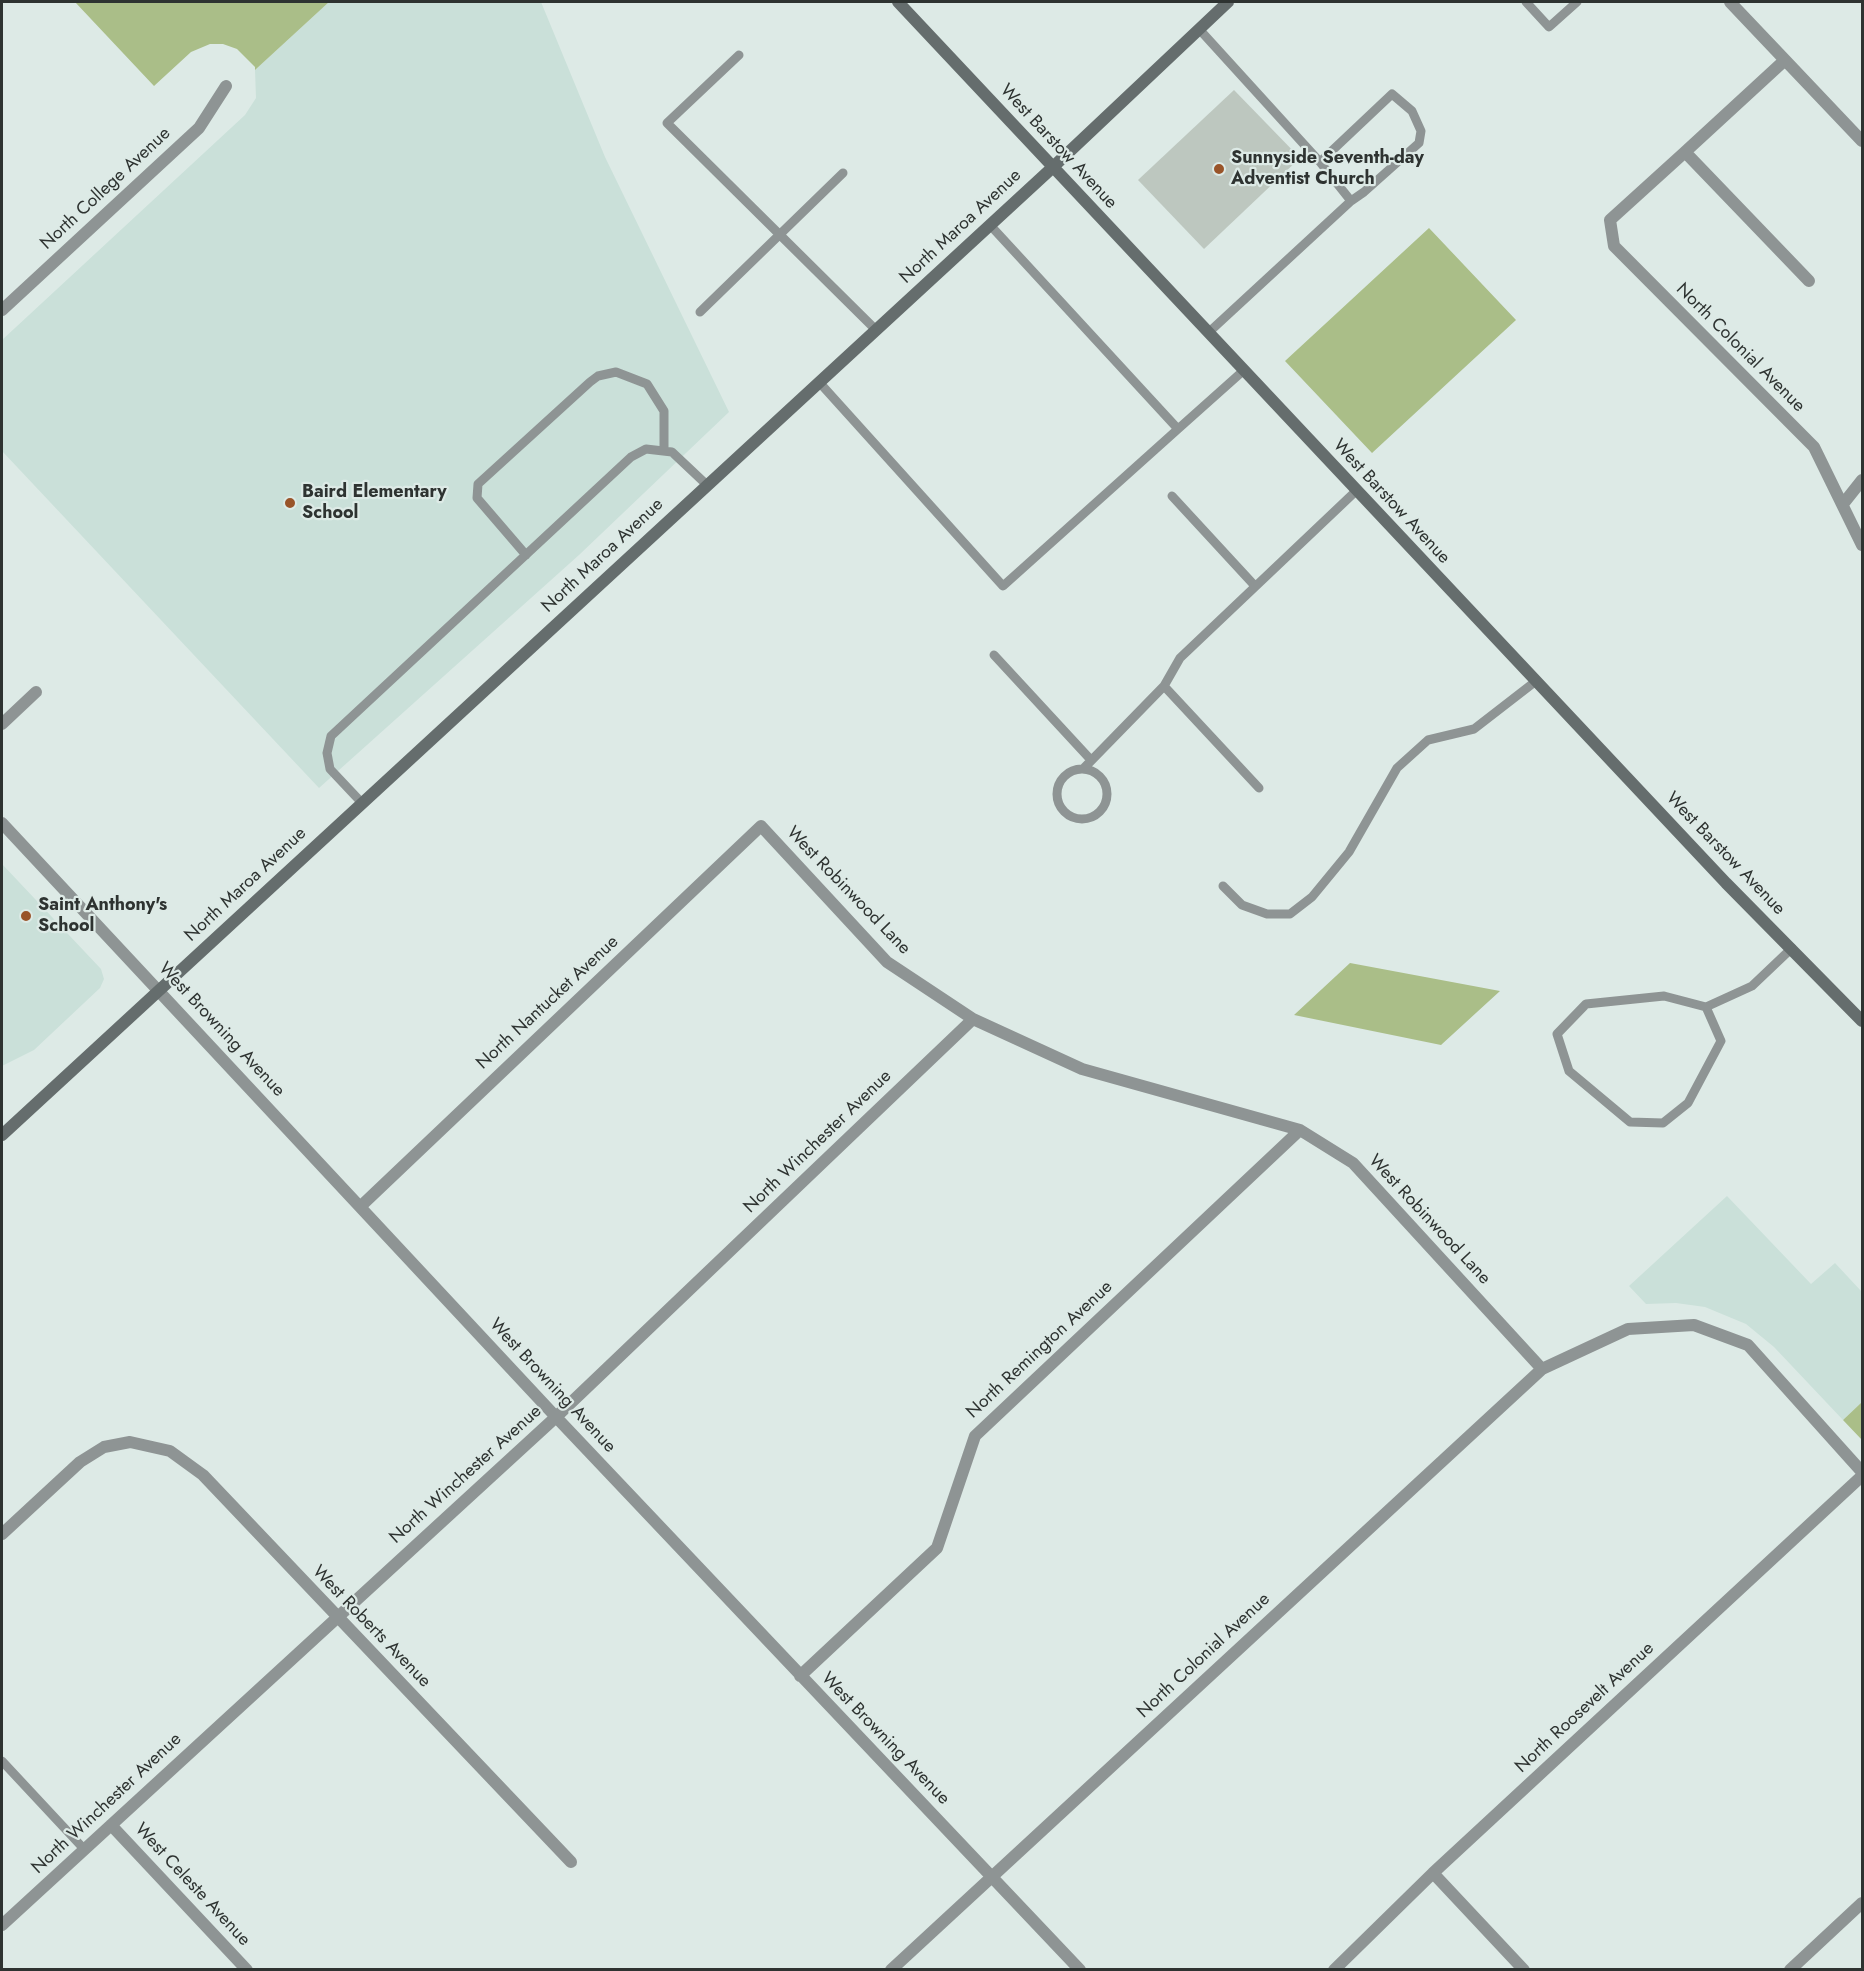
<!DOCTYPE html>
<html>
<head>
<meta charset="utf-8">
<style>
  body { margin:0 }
  #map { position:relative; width:1864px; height:1971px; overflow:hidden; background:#ddeae6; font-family:Jost,sans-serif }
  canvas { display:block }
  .frame { position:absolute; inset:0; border:3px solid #2e3331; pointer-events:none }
</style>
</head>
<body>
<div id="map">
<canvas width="1864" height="1971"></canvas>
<div class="frame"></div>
</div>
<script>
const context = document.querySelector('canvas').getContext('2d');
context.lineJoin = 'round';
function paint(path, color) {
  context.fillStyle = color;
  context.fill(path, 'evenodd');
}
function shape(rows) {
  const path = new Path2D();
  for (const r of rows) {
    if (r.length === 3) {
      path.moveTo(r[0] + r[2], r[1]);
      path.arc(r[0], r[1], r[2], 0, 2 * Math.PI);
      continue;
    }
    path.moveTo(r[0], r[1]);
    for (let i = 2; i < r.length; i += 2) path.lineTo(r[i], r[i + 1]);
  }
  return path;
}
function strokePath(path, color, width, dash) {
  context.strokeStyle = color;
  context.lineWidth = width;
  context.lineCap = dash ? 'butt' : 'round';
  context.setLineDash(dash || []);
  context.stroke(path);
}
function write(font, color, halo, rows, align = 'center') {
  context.font = font + ' Jost,sans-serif';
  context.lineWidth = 4.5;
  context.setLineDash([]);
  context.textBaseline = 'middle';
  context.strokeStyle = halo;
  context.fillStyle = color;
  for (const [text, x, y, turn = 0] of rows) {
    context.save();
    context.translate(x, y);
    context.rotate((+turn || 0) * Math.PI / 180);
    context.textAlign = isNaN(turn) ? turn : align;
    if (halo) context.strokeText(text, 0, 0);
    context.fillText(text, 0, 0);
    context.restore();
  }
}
paint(shape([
  [329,2,541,2,605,157,729,412,579,555,319,788,2,451,2,340,245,115,256,98,255,70],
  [2,864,101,969,104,979,100,988,34,1050,2,1066],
  [1727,1196,1811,1284,1835,1263,1862,1292,1862,1402,1843,1420,1774,1347,1746,1324,1705,1307,1676,1303,1646,1304,1629,1286]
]), '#cae0d9');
paint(shape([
  [75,2,329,2,255,70,255,67,237,49,223,44,210,44,191,52,154,86],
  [1429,228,1516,320,1372,453,1285,361],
  [1350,963,1500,991,1441,1045,1294,1015],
  [1862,1402,1862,1440,1843,1420]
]), '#aabe88');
paint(shape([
  [1234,90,1300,158,1204,249,1138,180]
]), '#bdc7bf');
strokePath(shape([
  [1526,2,1549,27,1577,2],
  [1199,29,1320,162],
  [739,55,667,123,876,330],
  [700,312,843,173],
  [1208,333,1351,201,1364,192,1419,143,1421,131,1412,111,1392,94,1320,162,1351,201],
  [819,382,1003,586,1178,429,990,225],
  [1178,429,1243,371],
  [1172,496,1255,586],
  [526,555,477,498,478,484,590,382,598,376,616,372,647,384,664,411,664,450],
  [994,655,1091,760],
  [1164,686,1259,788],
  [1084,768,1164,686,1180,658,1356,491],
  [1082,794,25],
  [362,803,330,769,327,753,331,736,631,457,646,449,672,452,707,485],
  [1223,886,1242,905,1267,914,1290,914,1312,897,1349,852,1397,768,1428,740,1474,729,1536,681],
  [1664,996,1706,1007,1721,1041,1688,1103,1663,1123,1630,1122,1569,1071,1557,1034,1586,1004,1664,996],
  [1706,1007,1752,986,1792,948],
  [2,1761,84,1849]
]), '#8e9494', 9);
strokePath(shape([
  [1730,2,1785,60,1685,152,1809,281],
  [1785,60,1862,141],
  [1685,152,1610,220,1614,246,1814,447,1862,545],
  [2,310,199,128,226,86],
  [1843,504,1862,480],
  [2,724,36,692],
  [2,823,556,1417,1080,1970],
  [361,1206,761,826,887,962,973,1019,1082,1069,1300,1130,1353,1163,1542,1369],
  [2,1534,80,1462,104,1447,130,1442,170,1451,203,1475,571,1862],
  [800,1676,937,1548,975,1436,1300,1130],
  [111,1825,247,1970],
  [1433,1873,1524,1970],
  [2,1925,556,1417,973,1019],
  [891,1970,1542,1369,1628,1329,1694,1325,1748,1345,1862,1472],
  [1334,1970,1433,1873,1862,1476],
  [1790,1970,1862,1903]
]), '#8e9494', 12);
strokePath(shape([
  [898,2,1726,883,1862,1021],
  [2,1135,1052,168,1228,2]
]), '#656d6d', 12);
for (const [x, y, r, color] of [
  [1219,169,6,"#995429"],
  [290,503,6,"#995429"],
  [26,916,6,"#995429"]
]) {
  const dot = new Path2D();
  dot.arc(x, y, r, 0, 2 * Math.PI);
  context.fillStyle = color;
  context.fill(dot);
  strokePath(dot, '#ddeae6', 2);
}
write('18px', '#2e3331', '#ddeae6', [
  ["West Barstow Avenue",1058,147,47],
  ["North College Avenue",106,189,-43],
  ["North Maroa Avenue",961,227,-43],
  ["North Colonial Avenue",1740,348,45],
  ["West Barstow Avenue",1391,502,47],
  ["North Maroa Avenue",603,556,-43],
  ["West Barstow Avenue",1725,854,46],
  ["North Maroa Avenue",246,885,-43],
  ["West Robinwood Lane",848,891,46],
  ["North Nantucket Avenue",548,1003,-43],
  ["West Browning Avenue",221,1030,47],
  ["North Winchester Avenue",818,1142,-44],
  ["West Robinwood Lane",1429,1220,47],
  ["North Remington Avenue",1040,1350,-43],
  ["West Browning Avenue",552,1386,47],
  ["North Winchester Avenue",466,1475,-42],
  ["West Roberts Avenue",371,1627,46],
  ["North Colonial Avenue",1204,1656,-43],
  ["North Roosevelt Avenue",1585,1708,-43],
  ["West Browning Avenue",885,1739,46],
  ["North Winchester Avenue",107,1804,-43],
  ["West Celeste Avenue",192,1885,47]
]);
write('bold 18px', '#2e3331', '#ddeae6', [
  ["Sunnyside Seventh-day",1231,159],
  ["Adventist Church",1231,180],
  ["Baird Elementary",302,493],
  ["School",302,514],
  ["Saint Anthony's",38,906],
  ["School",38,927]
], 'left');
</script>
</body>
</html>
